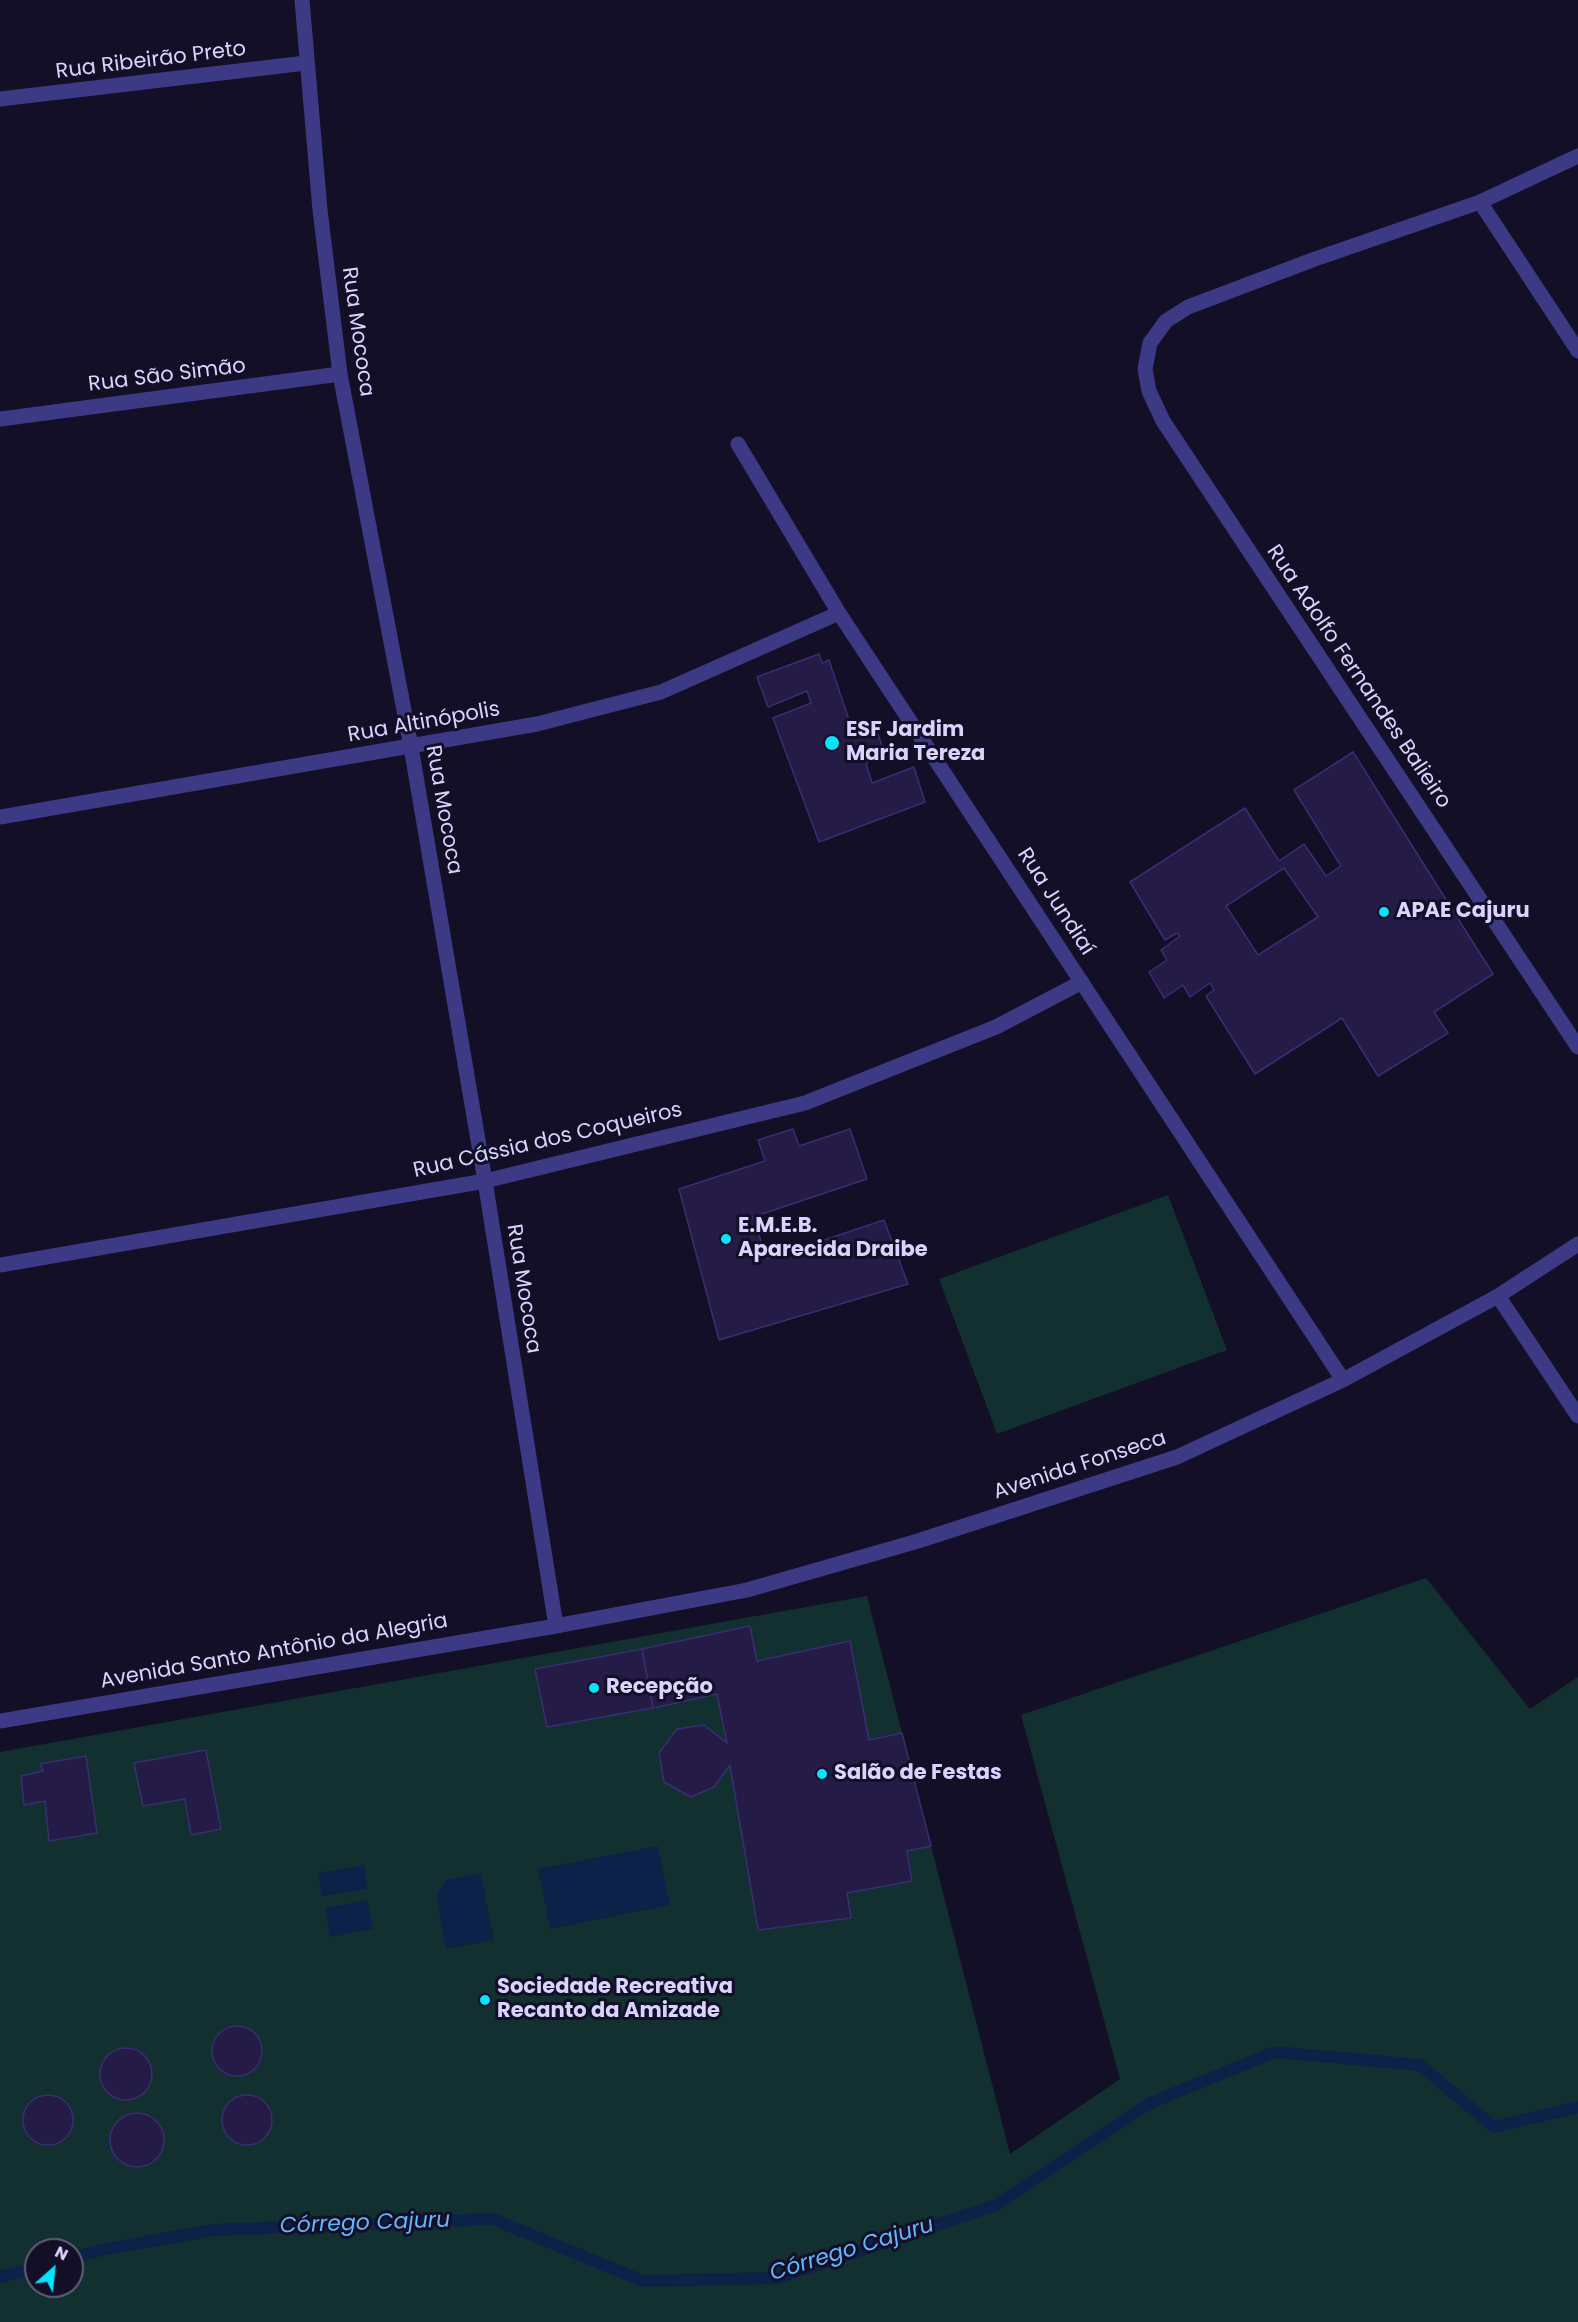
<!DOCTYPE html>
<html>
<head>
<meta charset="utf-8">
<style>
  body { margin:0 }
  #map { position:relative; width:1578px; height:2322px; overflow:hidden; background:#130f26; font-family:Poppins,sans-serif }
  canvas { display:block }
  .north { position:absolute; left:24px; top:2238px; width:60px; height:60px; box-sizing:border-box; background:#130f26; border:2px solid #625e7d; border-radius:50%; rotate:27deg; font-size:16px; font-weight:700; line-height:24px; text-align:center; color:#d9d4ff }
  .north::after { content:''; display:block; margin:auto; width:21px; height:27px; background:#00e5ff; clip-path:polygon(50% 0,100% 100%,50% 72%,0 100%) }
</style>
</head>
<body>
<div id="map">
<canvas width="1578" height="2322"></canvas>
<div class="north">N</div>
</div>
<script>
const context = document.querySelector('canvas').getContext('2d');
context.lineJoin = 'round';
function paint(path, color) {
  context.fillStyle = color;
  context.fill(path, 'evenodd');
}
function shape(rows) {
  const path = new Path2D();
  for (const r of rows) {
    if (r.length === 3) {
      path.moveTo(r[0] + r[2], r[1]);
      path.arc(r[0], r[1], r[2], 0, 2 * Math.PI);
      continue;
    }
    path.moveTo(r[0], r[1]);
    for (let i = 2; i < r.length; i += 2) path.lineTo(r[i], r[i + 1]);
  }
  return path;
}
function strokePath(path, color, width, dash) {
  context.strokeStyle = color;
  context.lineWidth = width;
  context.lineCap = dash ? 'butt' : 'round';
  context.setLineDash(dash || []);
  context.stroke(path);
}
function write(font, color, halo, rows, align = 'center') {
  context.font = font + ' Poppins,sans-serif';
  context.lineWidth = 6;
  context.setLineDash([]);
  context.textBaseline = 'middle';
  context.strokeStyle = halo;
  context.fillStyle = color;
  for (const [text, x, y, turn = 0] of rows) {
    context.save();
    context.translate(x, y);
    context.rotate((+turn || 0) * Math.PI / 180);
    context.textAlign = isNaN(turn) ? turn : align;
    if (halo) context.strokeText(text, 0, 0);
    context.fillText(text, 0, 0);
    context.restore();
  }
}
paint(shape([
  [1168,1195,1227,1350,997,1434,939,1279],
  [1426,1578,1530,1709,1578,1677,1578,2322,0,2322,0,1752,867,1596,1010,2154,1120,2079,1021,1715],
  [36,2250,72,2250,72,2286,36,2286]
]), '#12302f');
paint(shape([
  [658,1846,670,1905,550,1929,538,1869],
  [364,1865,368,1889,322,1896,318,1873],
  [481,1873,494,1940,446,1949,436,1895,446,1880],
  [367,1900,373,1929,330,1937,325,1908]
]), '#0c2248');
strokePath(shape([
  [72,2258,101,2250,213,2230,493,2219,643,2281,778,2278,996,2205,1150,2103,1275,2052,1420,2065,1494,2127,1578,2107],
  [0,2277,36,2268]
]), '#0c2248', 12);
const building = shape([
  [819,654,822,663,829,660,853,732,875,725,885,755,866,763,872,783,914,767,925,802,819,842,773,718,811,703,807,691,768,707,757,677,819,654],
  [1353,752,1493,974,1434,1012,1448,1033,1378,1076,1342,1018,1255,1074,1206,996,1214,990,1210,983,1190,997,1183,985,1164,998,1149,972,1167,960,1161,950,1180,936,1177,933,1165,940,1130,882,1245,808,1279,861,1304,844,1326,876,1341,866,1294,790,1353,752],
  [1284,868,1318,917,1258,955,1226,906,1284,868],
  [793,1129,799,1146,850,1129,867,1179,753,1217,767,1259,884,1220,908,1284,719,1340,679,1189,765,1161,758,1140,793,1129],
  [750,1626,757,1661,850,1641,869,1740,902,1733,931,1846,907,1851,912,1881,847,1893,851,1918,758,1930,730,1765,714,1787,691,1797,664,1782,659,1753,677,1729,704,1725,727,1743,717,1694,653,1708,642,1649,750,1626],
  [642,1649,653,1708,547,1727,535,1669,642,1649],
  [206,1750,221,1829,191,1835,185,1799,143,1806,134,1763,206,1750],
  [86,1756,97,1833,49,1841,45,1801,24,1805,21,1776,43,1771,40,1764,86,1756],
  [237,2051,25],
  [126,2074,26],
  [247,2120,25],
  [48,2120,25],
  [137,2140,27]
]);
paint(building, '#241b47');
strokePath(building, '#3b2d73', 1.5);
strokePath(shape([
  [302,0,320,210,340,374,411,747,485,1181,556,1626],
  [0,99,306,63],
  [1578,156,1480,202,1315,259,1188,307,1166,321,1150,343,1145,369,1149,391,1163,421,1578,1047],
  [1480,202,1578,351],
  [0,419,340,374],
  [738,444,839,613,1343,1380],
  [0,817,537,724,661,692,839,613],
  [0,1265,485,1181,805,1103,996,1027,1082,982],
  [1498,1296,1578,1416],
  [0,1721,556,1626,747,1590,918,1541,1177,1457,1343,1380,1498,1296,1578,1244]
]), '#3d3a85', 15);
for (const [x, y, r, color] of [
  [832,743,8,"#00e5ff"],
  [1384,912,6,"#00e5ff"],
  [726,1239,6,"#00e5ff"],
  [594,1688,6,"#00e5ff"],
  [822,1774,6,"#00e5ff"],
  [485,2000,6,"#00e5ff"]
]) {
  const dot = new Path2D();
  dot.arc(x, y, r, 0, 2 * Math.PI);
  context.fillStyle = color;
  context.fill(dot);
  strokePath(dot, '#130f26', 2);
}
write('21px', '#d9d4ff', '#130f26', [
  ["Rua Ribeirão Preto",151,61,-7],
  ["Rua Mococa",357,332,82],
  ["Rua São Simão",167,376,-7],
  ["Rua Adolfo Fernandes Balieiro",1358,677,56],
  ["Rua Altinópolis",424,723,-10],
  ["Rua Mococa",443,810,80],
  ["Rua Jundiaí",1055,902,57],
  ["Rua Cássia dos Coqueiros",548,1141,-13],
  ["Rua Mococa",523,1289,81],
  ["Avenida Fonseca",1080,1466,-18],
  ["Avenida Santo Antônio da Alegria",274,1652,-10]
]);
write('bold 21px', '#d9d4ff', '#130f26', [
  ["ESF Jardim",846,731],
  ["Maria Tereza",846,755],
  ["APAE Cajuru",1396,912],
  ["E.M.E.B.",738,1227],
  ["Aparecida Draibe",738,1251],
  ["Recepção",606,1688],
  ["Salão de Festas",834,1774],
  ["Sociedade Recreativa",497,1988],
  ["Recanto da Amizade",497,2012]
], 'left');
write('italic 22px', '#62b6ff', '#130f26', [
  ["Córrego Cajuru",365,2224,-2],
  ["Córrego Cajuru",852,2250,-17]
]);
</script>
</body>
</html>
